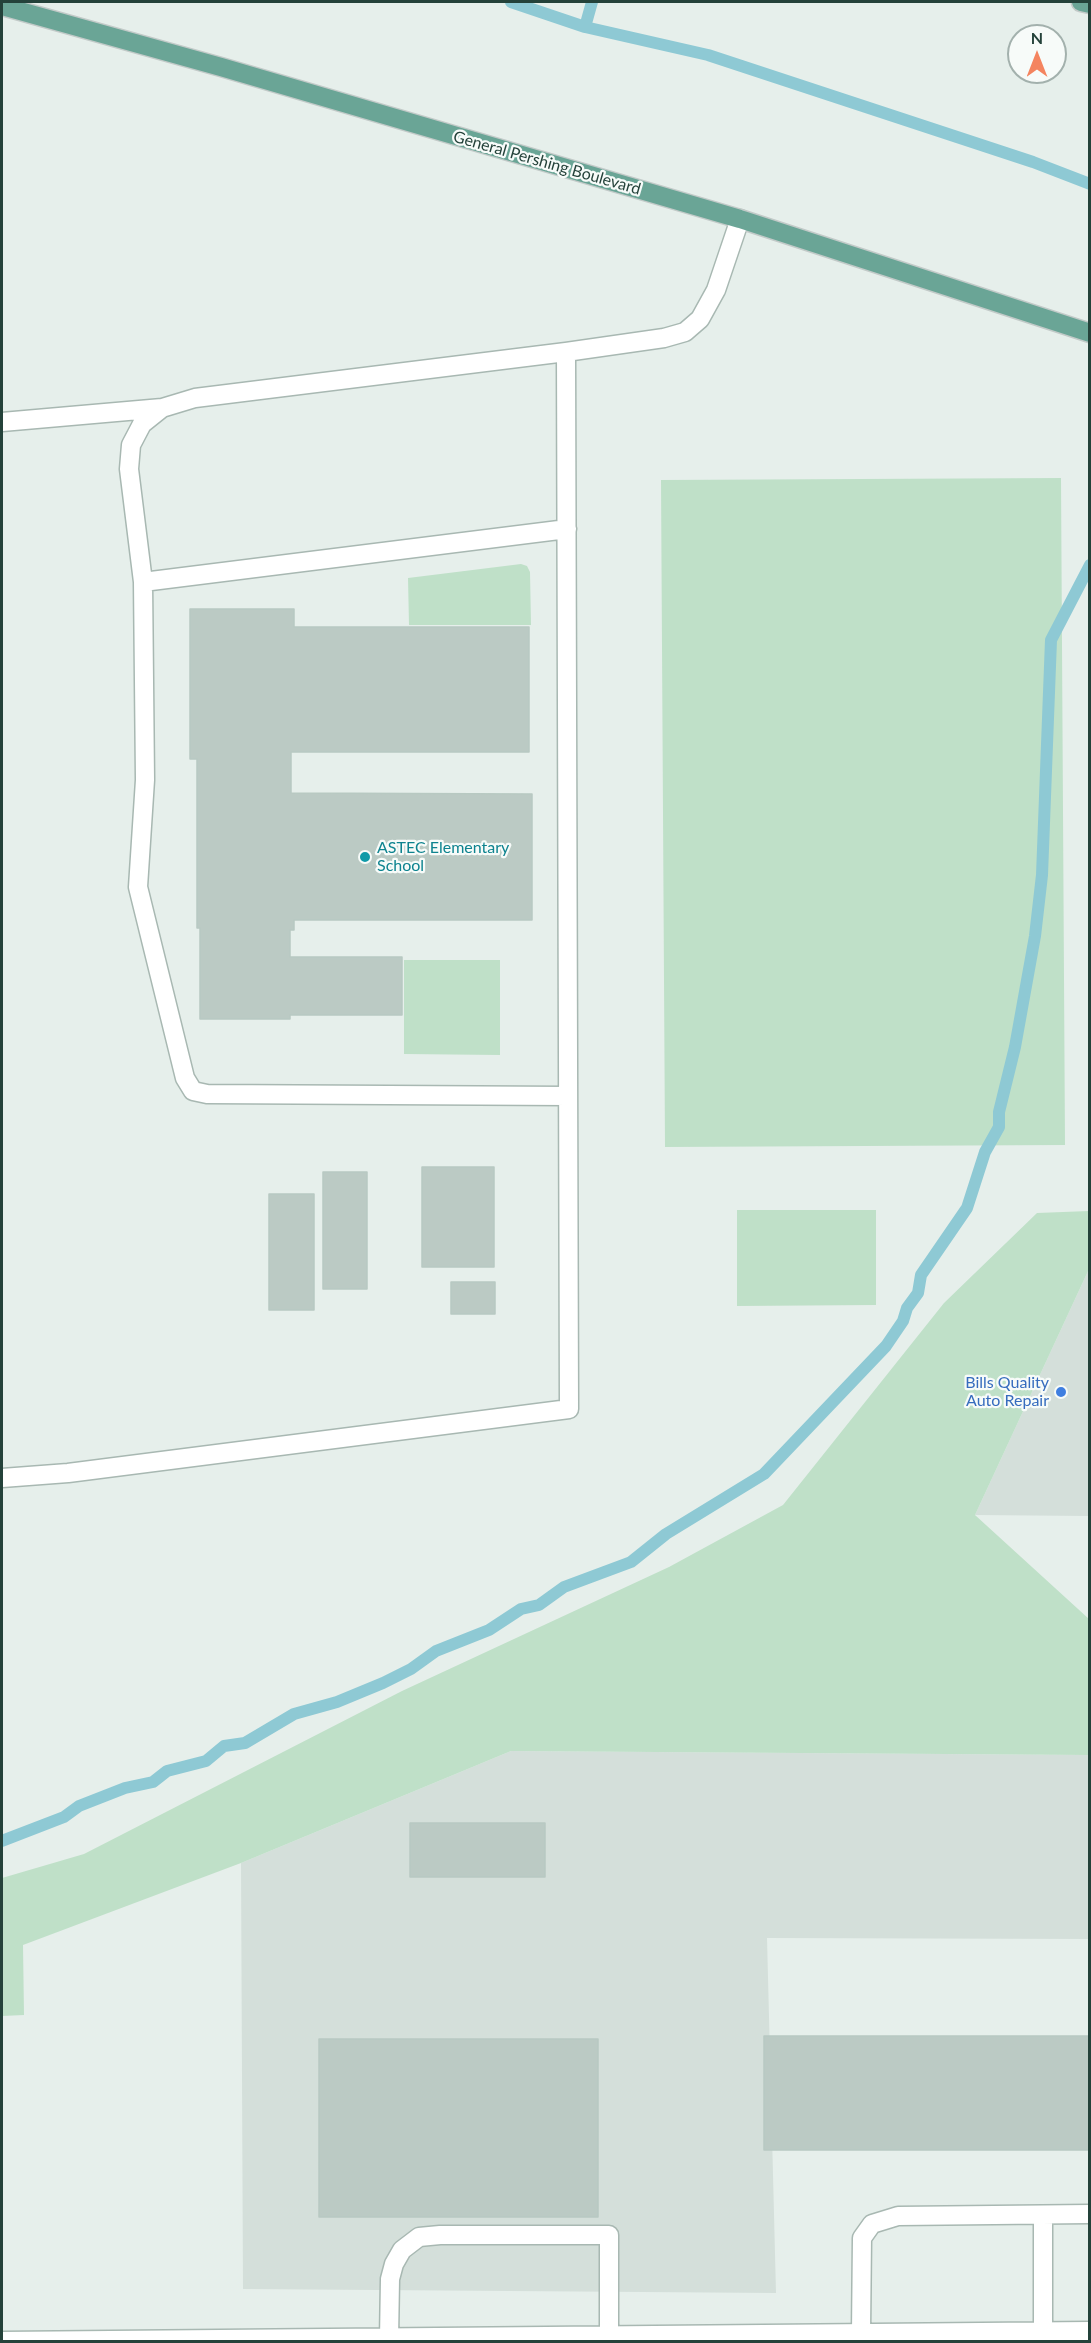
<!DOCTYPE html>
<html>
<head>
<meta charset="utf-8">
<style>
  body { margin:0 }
  #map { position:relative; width:1091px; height:2343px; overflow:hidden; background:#e6efeb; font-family:Lato,sans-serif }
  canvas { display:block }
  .frame { position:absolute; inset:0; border:3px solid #24423a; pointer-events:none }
  .north { position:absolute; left:1007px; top:24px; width:60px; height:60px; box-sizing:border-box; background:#f7fbf9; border:2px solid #a3b1ad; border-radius:50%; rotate:0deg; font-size:16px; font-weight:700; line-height:24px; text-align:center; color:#24423a }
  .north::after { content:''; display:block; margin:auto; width:21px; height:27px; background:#f4845f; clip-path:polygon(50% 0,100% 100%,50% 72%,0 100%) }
</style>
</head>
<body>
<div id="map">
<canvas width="1091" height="2343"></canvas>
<div class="frame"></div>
<div class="north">N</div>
</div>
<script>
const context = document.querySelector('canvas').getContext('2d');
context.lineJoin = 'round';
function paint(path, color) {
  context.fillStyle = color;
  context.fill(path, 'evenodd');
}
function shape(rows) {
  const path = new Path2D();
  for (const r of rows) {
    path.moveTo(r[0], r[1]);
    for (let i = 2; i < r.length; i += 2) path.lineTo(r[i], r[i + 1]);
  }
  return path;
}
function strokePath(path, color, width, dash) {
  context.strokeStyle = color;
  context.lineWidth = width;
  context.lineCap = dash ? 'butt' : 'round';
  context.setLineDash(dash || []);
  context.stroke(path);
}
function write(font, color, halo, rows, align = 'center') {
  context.font = font + ' Lato,sans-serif';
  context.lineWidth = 4.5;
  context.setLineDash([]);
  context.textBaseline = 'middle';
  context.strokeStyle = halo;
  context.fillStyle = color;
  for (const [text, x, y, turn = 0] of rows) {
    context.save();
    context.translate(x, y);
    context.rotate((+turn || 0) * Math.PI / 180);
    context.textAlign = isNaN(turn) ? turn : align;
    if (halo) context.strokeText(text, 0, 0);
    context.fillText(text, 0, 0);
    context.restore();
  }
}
paint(shape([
  [1089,1269,1089,1516,975,1515],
  [511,1751,1089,1755,1089,1939,767,1938,776,2293,243,2289,241,1863]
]), '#d4dfda');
paint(shape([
  [1061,478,1065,1145,665,1147,661,480],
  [521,564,527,566,530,572,531,625,409,625,408,578],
  [404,960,500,960,500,1055,404,1054],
  [737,1210,876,1210,876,1305,737,1306],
  [1089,1211,1089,1269,975,1515,1089,1619,1089,1755,511,1751,241,1863,23,1945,24,2015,2,2016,2,1878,84,1854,402,1691,669,1567,783,1505,944,1303,1037,1213]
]), '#bfe0c8');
strokePath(shape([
  [511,2,585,27,708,55,1033,162,1090,184],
  [585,27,592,2],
  [2,1841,64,1817,79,1806,125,1788,153,1782,167,1771,206,1761,224,1746,245,1743,294,1714,337,1702,383,1683,411,1669,436,1651,489,1630,521,1609,539,1605,564,1587,631,1562,666,1534,764,1474,886,1346,903,1321,907,1308,918,1293,921,1275,967,1208,985,1152,999,1127,999,1112,1015,1047,1035,936,1042,875,1051,640,1090,565]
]), '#8ec9d4', 12);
const building = shape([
  [190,609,294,609,294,627,529,627,529,752,291,752,291,793,532,794,532,920,294,920,294,930,290,930,290,957,402,957,402,1015,290,1015,290,1019,200,1019,200,928,197,928,197,759,190,759,190,609],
  [422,1167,494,1167,494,1267,422,1267,422,1167],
  [323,1172,367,1172,367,1289,323,1289,323,1172],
  [269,1194,314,1194,314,1310,269,1310,269,1194],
  [451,1282,495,1282,495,1314,451,1314,451,1282],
  [410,1823,545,1823,545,1877,410,1877,410,1823],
  [764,2036,1090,2036,1090,2150,764,2150,764,2036],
  [319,2039,598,2039,598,2217,319,2217,319,2039]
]);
paint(building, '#bbcac4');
strokePath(building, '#b8c9c2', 1.5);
const minor = shape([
  [2,422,162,408],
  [143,582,567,529],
  [568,1096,207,1094,193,1091,185,1078,138,887,145,780,143,582,129,469,131,445,142,424,162,408,195,398,566,352,664,338,685,332,700,319,716,290,740,219],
  [2,1478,68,1473,569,1409,566,352],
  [1043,2215,1043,2331],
  [861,2332,862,2238,872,2224,898,2216,1090,2214],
  [389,2339,390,2279,394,2264,402,2250,419,2237,440,2235,609,2235,609,2337],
  [2,2341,1090,2331]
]);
const major = shape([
  [1081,2,1090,4],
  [2,6,221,67,740,219,1090,333]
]);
strokePath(minor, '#a8b8b2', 21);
strokePath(major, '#c2cac8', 21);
strokePath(minor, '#fff', 18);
strokePath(major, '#6aa596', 18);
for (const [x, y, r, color] of [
  [365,857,6,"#0f9aa8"],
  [1061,1392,6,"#3f7fe0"]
]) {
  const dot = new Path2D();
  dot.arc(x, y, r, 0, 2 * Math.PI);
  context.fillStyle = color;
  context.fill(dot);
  strokePath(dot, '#f7fbf9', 2);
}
write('16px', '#24423a', '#f7fbf9', [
  ["General Pershing Boulevard",547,163,16]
]);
write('16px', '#0d838f', '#f7fbf9', [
  ["ASTEC Elementary",377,848],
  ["School",377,866]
], 'left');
write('16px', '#366cbe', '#f7fbf9', [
  ["Bills Quality",1049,1383],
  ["Auto Repair",1049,1401]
], 'right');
</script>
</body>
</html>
